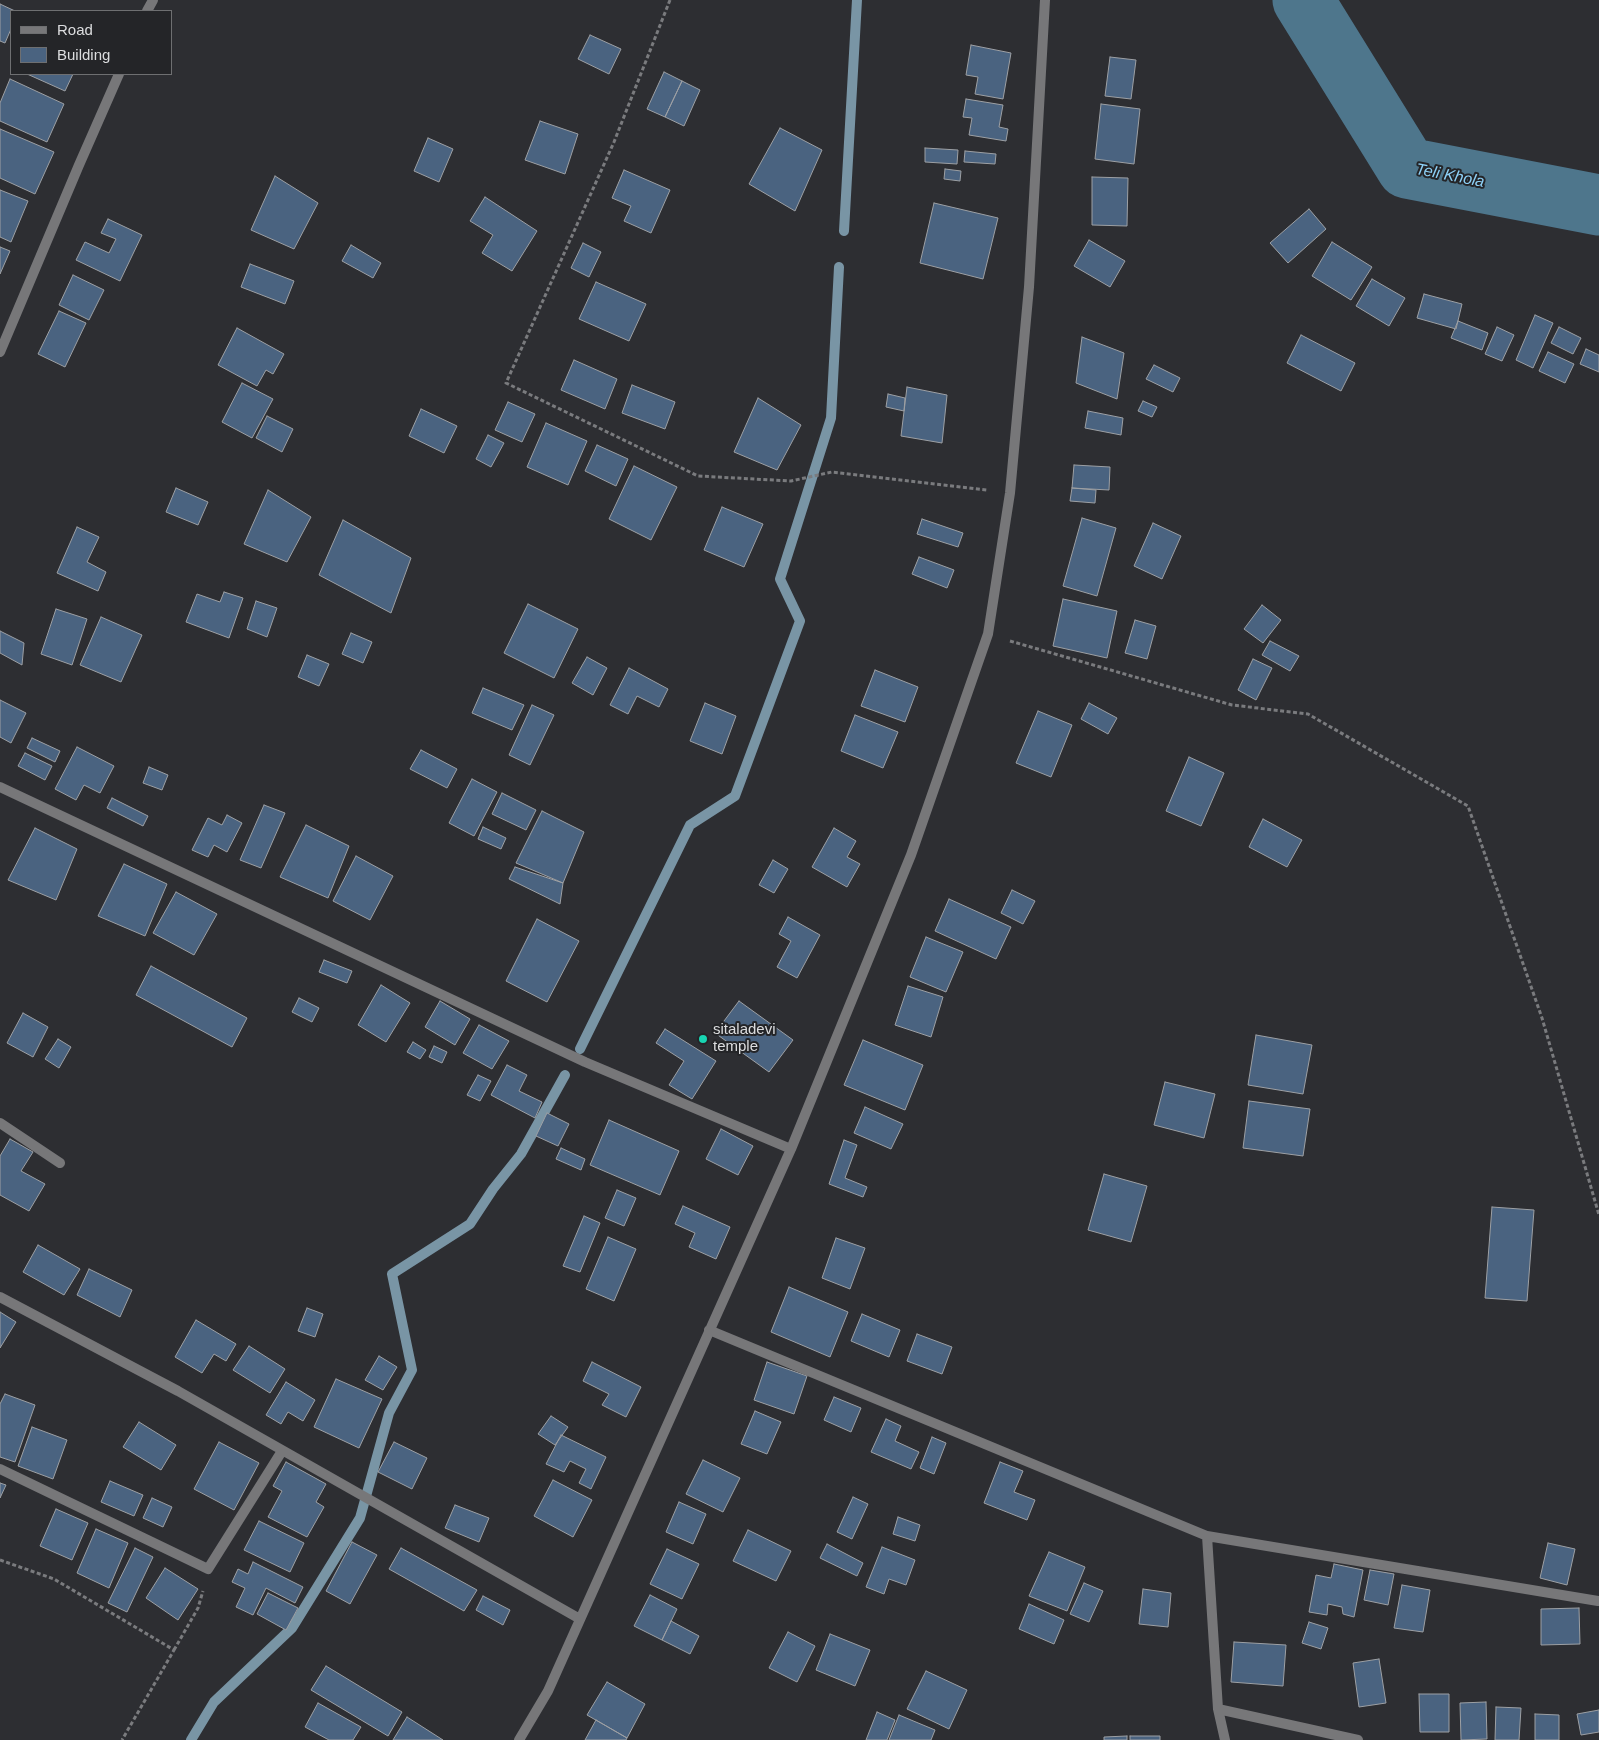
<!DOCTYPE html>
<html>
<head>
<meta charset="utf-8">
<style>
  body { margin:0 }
  #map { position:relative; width:1599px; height:1740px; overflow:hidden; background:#2d2e32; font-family:Helvetica,sans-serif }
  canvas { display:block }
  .legend { position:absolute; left:10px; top:10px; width:162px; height:65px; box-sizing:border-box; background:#242528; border:1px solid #6e6f71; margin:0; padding:6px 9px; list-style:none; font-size:15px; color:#dcdddf }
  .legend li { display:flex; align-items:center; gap:10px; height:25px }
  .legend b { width:25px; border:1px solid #6e6f71 }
</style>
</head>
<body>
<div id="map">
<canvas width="1599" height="1740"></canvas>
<ul class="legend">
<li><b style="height:6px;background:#777779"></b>Road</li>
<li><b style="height:14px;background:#4a6380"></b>Building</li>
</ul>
</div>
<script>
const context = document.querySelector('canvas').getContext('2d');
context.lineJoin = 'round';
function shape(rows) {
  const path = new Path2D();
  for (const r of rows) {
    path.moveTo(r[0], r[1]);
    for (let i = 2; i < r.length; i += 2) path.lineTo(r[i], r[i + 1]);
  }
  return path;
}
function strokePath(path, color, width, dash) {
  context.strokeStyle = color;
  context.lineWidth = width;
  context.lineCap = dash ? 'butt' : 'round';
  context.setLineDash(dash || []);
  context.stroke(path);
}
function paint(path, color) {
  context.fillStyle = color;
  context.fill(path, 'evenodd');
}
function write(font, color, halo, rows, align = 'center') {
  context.font = font + ' Helvetica,sans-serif';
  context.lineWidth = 4;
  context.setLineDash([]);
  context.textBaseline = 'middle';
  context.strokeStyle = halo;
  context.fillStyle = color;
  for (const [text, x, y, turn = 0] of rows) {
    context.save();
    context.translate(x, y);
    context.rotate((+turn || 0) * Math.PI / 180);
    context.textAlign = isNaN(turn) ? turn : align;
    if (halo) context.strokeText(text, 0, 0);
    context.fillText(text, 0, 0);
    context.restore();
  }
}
strokePath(shape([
  [844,231,857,0],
  [580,1049,690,825,735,796,800,621,780,579,831,418,839,267],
  [191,1740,214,1702,292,1628,360,1518,389,1413,412,1370,392,1274,470,1224,493,1189,521,1154,565,1075]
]), '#7995a5', 10);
strokePath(shape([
  [1303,0,1407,168,1599,205]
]), '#4e768c', 61);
const building = shape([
  [0,4,15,11,11,11,11,29,5,43,0,41,0,4],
  [590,35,621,49,609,74,578,59,590,35],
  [971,45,1011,53,1003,99,975,94,978,77,966,75,971,45],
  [1110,57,1136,60,1131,99,1105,96,1110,57],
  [664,72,682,81,665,117,647,109,664,72],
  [27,74,73,74,65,91,27,74],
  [10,79,64,104,47,142,0,121,0,103,10,79],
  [682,81,700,90,684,126,665,117,682,81],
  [966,99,1003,105,999,127,1008,129,1006,141,969,135,972,118,963,117,966,99],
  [1101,104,1140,109,1134,164,1095,159,1101,104],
  [540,121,578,134,565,174,525,160,540,121],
  [780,128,822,150,795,211,749,184,780,128],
  [0,129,54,152,35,194,0,178,0,129],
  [428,138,453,149,439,182,414,171,428,138],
  [925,148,958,150,957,164,925,162,925,148],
  [965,151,996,154,995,164,964,162,965,151],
  [945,169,961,171,960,181,944,179,945,169],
  [624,170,670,190,651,233,624,221,631,206,612,198,624,170],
  [275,176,318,203,294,249,251,230,275,176],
  [1092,177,1128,178,1127,226,1092,225,1092,177],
  [0,190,28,201,11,242,0,237,0,190],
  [485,197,537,231,512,271,482,253,493,235,470,221,485,197],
  [934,203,998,218,983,279,920,263,934,203],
  [1309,209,1326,229,1288,263,1270,243,1309,209],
  [108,219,142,235,120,281,76,260,85,242,109,253,116,239,101,233,108,219],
  [1089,240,1125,261,1110,287,1074,266,1089,240],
  [1332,242,1372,267,1351,300,1312,276,1332,242],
  [583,243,601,252,589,277,571,268,583,243],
  [351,245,381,263,373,278,342,261,351,245],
  [0,247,10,251,0,274,0,247],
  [250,264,294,281,285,304,241,287,250,264],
  [73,275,104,290,89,320,59,305,73,275],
  [1372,279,1405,298,1389,326,1356,306,1372,279],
  [596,282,646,304,629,341,579,319,596,282],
  [1424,294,1462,304,1456,329,1417,318,1424,294],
  [59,311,86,323,65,367,38,354,59,311],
  [1535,315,1553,323,1533,368,1516,360,1535,315],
  [1458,321,1488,333,1482,350,1451,338,1458,321],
  [1497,327,1514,335,1502,361,1485,354,1497,327],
  [1559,327,1581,338,1573,354,1551,343,1559,327],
  [237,328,284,354,273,374,266,370,257,386,218,365,237,328],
  [1301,335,1355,363,1341,391,1287,363,1301,335],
  [1082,337,1124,353,1117,399,1076,383,1082,337],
  [1586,349,1599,355,1599,372,1580,364,1586,349],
  [1548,352,1574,364,1565,383,1539,371,1548,352],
  [574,360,617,379,605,409,561,390,574,360],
  [1154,365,1180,378,1173,392,1146,379,1154,365],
  [242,383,273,399,252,438,222,422,242,383],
  [632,385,675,402,665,429,622,413,632,385],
  [907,387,947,395,942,443,901,436,907,387],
  [888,394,905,398,904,411,886,407,888,394],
  [758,398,801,425,777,470,734,452,758,398],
  [1143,401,1157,407,1152,417,1138,411,1143,401],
  [508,402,535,414,522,442,495,430,508,402],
  [421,409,457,426,444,453,409,436,421,409],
  [1088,411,1123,418,1121,435,1085,428,1088,411],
  [267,416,293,429,282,452,256,438,267,416],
  [546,423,587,441,568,485,527,467,546,423],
  [488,435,504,443,491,467,476,459,488,435],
  [597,445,628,459,616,486,585,471,597,445],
  [1074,465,1110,467,1109,490,1072,488,1074,465],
  [634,466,677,487,651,540,609,519,634,466],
  [176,488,208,502,198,525,166,512,176,488],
  [1072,488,1096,490,1095,503,1070,501,1072,488],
  [268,490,311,517,287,562,244,544,268,490],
  [722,507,763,524,744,567,704,550,722,507],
  [1082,518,1116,528,1097,596,1063,586,1082,518],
  [922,519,963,533,958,547,917,534,922,519],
  [343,520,411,558,391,613,319,575,343,520],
  [1153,523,1181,536,1162,579,1134,566,1153,523],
  [77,527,99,537,87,562,106,572,98,591,57,573,77,527],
  [919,557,954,570,947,588,912,574,919,557],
  [224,592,243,598,229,638,186,622,197,594,220,602,224,592],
  [1063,599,1117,611,1107,658,1053,646,1063,599],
  [256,601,277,608,267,637,247,629,256,601],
  [528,604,578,629,554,678,504,653,528,604],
  [1262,605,1281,620,1263,643,1244,629,1262,605],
  [56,609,87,619,72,665,41,654,56,609],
  [101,617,142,635,121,682,80,665,101,617],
  [1135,620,1156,626,1147,659,1125,653,1135,620],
  [0,631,24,643,22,665,0,653,0,631],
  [351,633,372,642,363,663,342,654,351,633],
  [1270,641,1299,656,1290,671,1262,655,1270,641],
  [307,655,329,664,319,686,298,677,307,655],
  [587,657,607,668,593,695,572,683,587,657],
  [1253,659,1272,668,1256,700,1238,690,1253,659],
  [629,668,668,689,659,707,637,696,628,714,610,705,629,668],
  [875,670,918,687,905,722,861,706,875,670],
  [483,688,524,705,512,730,472,713,483,688],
  [0,700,26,713,11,743,0,737,0,700],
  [705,703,736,716,722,754,690,741,705,703],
  [1089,703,1117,718,1108,734,1081,719,1089,703],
  [532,705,554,715,530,765,509,755,532,705],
  [1038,711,1072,725,1051,777,1016,763,1038,711],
  [855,715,898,732,883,768,841,751,855,715],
  [32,738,60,751,55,762,27,748,32,738],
  [77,747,114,766,100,793,84,785,76,800,55,789,77,747],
  [421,750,457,769,447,788,410,769,421,750],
  [25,753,52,766,45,780,18,766,25,753],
  [1189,757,1224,773,1201,826,1166,811,1189,757],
  [149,767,168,775,162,790,143,783,149,767],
  [472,779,497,792,474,836,449,823,472,779],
  [502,793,536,810,526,830,492,814,502,793],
  [112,798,148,816,143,826,107,808,112,798],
  [264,805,285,813,261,868,240,860,264,805],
  [542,811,584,832,563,883,516,863,542,811],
  [227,815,242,823,227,852,214,845,208,857,192,850,208,818,222,825,227,815],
  [1263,819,1302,840,1287,867,1249,847,1263,819],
  [306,825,349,846,328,898,280,877,306,825],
  [483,827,506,838,501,849,478,839,483,827],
  [35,828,77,849,56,900,8,880,35,828],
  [834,828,856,841,847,857,860,864,847,887,812,867,834,828],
  [356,856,393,876,370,920,333,901,356,856],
  [773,860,788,869,774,893,759,885,773,860],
  [124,864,167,884,145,936,98,916,124,864],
  [515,867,563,883,560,904,509,879,515,867],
  [1012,890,1035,901,1023,924,1001,913,1012,890],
  [176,892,217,914,194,955,153,933,176,892],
  [949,899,1011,927,996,959,935,931,949,899],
  [788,917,820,935,797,978,777,967,791,941,779,934,788,917],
  [537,919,579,941,547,1002,506,981,537,919],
  [926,937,963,952,946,992,910,977,926,937],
  [324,960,352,971,347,983,319,972,324,960],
  [151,966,247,1018,232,1047,136,995,151,966],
  [381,985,410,1003,386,1042,358,1025,381,985],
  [908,986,943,997,931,1037,895,1025,908,986],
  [299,998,319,1008,312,1022,292,1012,299,998],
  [440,1001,470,1019,455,1045,425,1027,440,1001],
  [739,1001,793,1040,769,1072,715,1033,739,1001],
  [23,1013,48,1027,33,1057,7,1043,23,1013],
  [479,1025,509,1041,492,1069,463,1053,479,1025],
  [665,1029,716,1061,692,1099,669,1085,684,1061,656,1043,665,1029],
  [1256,1035,1312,1045,1303,1094,1248,1085,1256,1035],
  [58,1039,71,1047,59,1068,45,1059,58,1039],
  [863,1040,923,1065,905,1110,844,1085,863,1040],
  [413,1042,426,1050,420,1059,407,1052,413,1042],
  [434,1046,447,1052,442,1063,429,1057,434,1046],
  [507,1065,527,1075,519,1091,542,1102,535,1118,491,1095,507,1065],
  [478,1075,491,1081,480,1101,467,1095,478,1075],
  [1165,1082,1215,1094,1204,1138,1154,1125,1165,1082],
  [1249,1101,1310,1109,1303,1156,1243,1148,1249,1101],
  [865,1107,903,1124,891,1149,854,1133,865,1107],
  [547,1113,569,1124,558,1146,536,1136,547,1113],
  [609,1120,679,1151,660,1195,590,1165,609,1120],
  [721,1129,753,1146,738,1175,706,1159,721,1129],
  [10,1139,33,1152,21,1171,45,1184,29,1211,0,1195,0,1156,10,1139],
  [844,1140,857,1145,845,1178,867,1187,863,1197,829,1184,844,1140],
  [561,1148,585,1159,581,1170,556,1159,561,1148],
  [1104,1174,1147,1186,1131,1242,1088,1230,1104,1174],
  [617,1190,636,1198,624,1226,605,1218,617,1190],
  [683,1206,730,1227,716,1259,689,1247,695,1233,675,1224,683,1206],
  [1492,1207,1534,1210,1527,1301,1485,1298,1492,1207],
  [584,1216,600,1223,580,1272,563,1266,584,1216],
  [608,1237,636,1249,614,1301,586,1289,608,1237],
  [836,1238,865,1248,850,1289,822,1278,836,1238],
  [38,1245,80,1269,64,1295,23,1272,38,1245],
  [89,1269,132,1290,120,1317,77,1295,89,1269],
  [789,1287,848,1312,830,1357,771,1332,789,1287],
  [307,1308,323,1314,315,1337,298,1331,307,1308],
  [0,1312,16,1322,0,1348,0,1312],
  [862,1314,900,1330,889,1357,851,1341,862,1314],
  [196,1320,236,1344,226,1361,214,1354,202,1373,175,1357,196,1320],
  [917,1334,952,1347,942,1374,907,1361,917,1334],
  [249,1346,285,1369,270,1393,233,1370,249,1346],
  [379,1356,397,1367,383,1390,365,1380,379,1356],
  [592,1362,641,1387,626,1417,602,1405,609,1394,583,1381,592,1362],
  [767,1362,807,1376,794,1414,754,1400,767,1362],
  [336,1379,382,1399,359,1448,314,1427,336,1379],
  [286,1382,315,1400,303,1421,288,1412,281,1424,266,1415,286,1382],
  [5,1394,35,1405,15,1462,0,1457,0,1404,5,1394],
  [834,1397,861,1408,851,1432,824,1420,834,1397],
  [755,1411,781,1422,767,1454,741,1444,755,1411],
  [551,1416,568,1427,555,1445,538,1434,551,1416],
  [886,1419,901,1426,895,1441,919,1452,911,1469,871,1452,886,1419],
  [139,1422,176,1445,161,1470,123,1447,139,1422],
  [32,1427,67,1440,53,1479,18,1466,32,1427],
  [561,1435,606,1457,591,1489,579,1483,586,1469,570,1461,564,1472,546,1464,561,1435],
  [932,1437,946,1443,934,1474,920,1468,932,1437],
  [219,1442,259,1463,234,1510,194,1489,219,1442],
  [394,1442,427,1458,412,1489,378,1472,394,1442],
  [703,1460,740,1478,723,1512,686,1494,703,1460],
  [286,1462,326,1484,316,1502,324,1507,307,1537,268,1517,282,1491,273,1486,286,1462],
  [1000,1462,1023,1471,1014,1492,1035,1500,1027,1520,984,1503,1000,1462],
  [553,1480,592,1500,573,1537,534,1516,553,1480],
  [110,1481,143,1495,134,1516,101,1502,110,1481],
  [0,1483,6,1485,0,1498,0,1483],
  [853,1497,868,1504,852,1539,837,1532,853,1497],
  [152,1498,172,1507,163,1527,143,1518,152,1498],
  [679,1502,706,1514,693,1544,666,1532,679,1502],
  [455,1505,489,1518,479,1542,445,1528,455,1505],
  [56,1509,88,1523,72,1560,40,1546,56,1509],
  [898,1517,920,1525,915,1541,893,1534,898,1517],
  [259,1521,304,1543,290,1572,244,1550,259,1521],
  [96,1529,128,1543,109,1588,77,1573,96,1529],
  [748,1530,791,1551,776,1581,733,1561,748,1530],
  [352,1542,377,1555,350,1604,326,1591,352,1542],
  [1548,1543,1575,1549,1567,1585,1540,1578,1548,1543],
  [827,1544,863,1563,857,1576,820,1558,827,1544],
  [882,1547,915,1560,906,1585,889,1579,884,1594,866,1587,882,1547],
  [135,1548,153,1557,127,1612,108,1603,135,1548],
  [401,1548,477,1590,464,1611,389,1569,401,1548],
  [667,1549,699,1564,682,1599,650,1584,667,1549],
  [1049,1552,1085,1567,1067,1611,1029,1596,1049,1552],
  [253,1562,303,1587,295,1603,266,1588,253,1615,236,1607,245,1588,232,1582,238,1569,248,1574,253,1562],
  [1334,1564,1363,1570,1354,1617,1343,1614,1342,1607,1328,1604,1327,1615,1309,1612,1316,1575,1331,1578,1334,1564],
  [165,1568,198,1589,178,1620,146,1598,165,1568],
  [1370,1570,1394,1574,1388,1605,1364,1600,1370,1570],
  [1084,1583,1103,1591,1089,1622,1070,1614,1084,1583],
  [1402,1585,1430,1590,1423,1632,1394,1628,1402,1585],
  [1143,1589,1171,1593,1168,1627,1139,1624,1143,1589],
  [268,1593,298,1608,286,1630,257,1614,268,1593],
  [650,1595,677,1609,662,1640,634,1626,650,1595],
  [483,1596,510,1610,503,1625,476,1610,483,1596],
  [1029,1604,1064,1620,1054,1644,1019,1629,1029,1604],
  [1579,1608,1580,1644,1541,1645,1541,1609,1579,1608],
  [671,1621,699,1636,690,1654,662,1640,671,1621],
  [1309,1622,1328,1628,1321,1649,1302,1643,1309,1622],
  [788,1632,815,1646,797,1682,769,1668,788,1632],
  [830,1634,870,1650,855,1686,816,1670,830,1634],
  [1234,1642,1286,1645,1283,1686,1231,1682,1234,1642],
  [1379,1659,1386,1703,1359,1707,1353,1663,1379,1659],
  [326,1666,402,1712,388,1736,311,1690,326,1666],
  [926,1671,967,1690,949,1729,907,1709,926,1671],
  [607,1682,645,1704,627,1738,587,1715,607,1682],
  [1419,1694,1449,1694,1449,1732,1420,1732,1419,1694],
  [1486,1702,1487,1739,1461,1740,1460,1703,1486,1702],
  [318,1703,361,1727,353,1740,329,1740,305,1727,318,1703],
  [1496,1707,1521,1708,1519,1740,1495,1740,1496,1707],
  [1599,1710,1599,1732,1581,1735,1577,1714,1599,1710],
  [877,1712,895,1720,887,1740,866,1740,877,1712],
  [1535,1714,1559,1715,1559,1740,1535,1740,1535,1714],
  [899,1715,935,1730,931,1740,889,1740,899,1715],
  [407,1717,443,1740,393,1740,407,1717],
  [596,1720,627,1738,626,1740,585,1740,596,1720],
  [1127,1736,1127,1740,1104,1740,1104,1737,1127,1736],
  [1130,1736,1160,1736,1160,1740,1130,1740,1130,1736]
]);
paint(building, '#4a6380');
strokePath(building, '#9da0a4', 1);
strokePath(shape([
  [670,0,614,142,506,383,698,476,791,481,832,472,987,490],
  [1010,641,1232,705,1308,714,1468,806,1542,1018,1599,1215],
  [0,1560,54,1579,174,1650,122,1740],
  [174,1650,198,1608,203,1591]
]), '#7a7b7e', 3, [4, 2.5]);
strokePath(shape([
  [0,1123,60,1163]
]), '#777779', 10);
strokePath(shape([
  [147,11,153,0],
  [0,352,79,165,119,74],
  [0,787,585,1062,791,1149],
  [0,1297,178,1391,580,1619],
  [709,1330,1207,1536,1218,1709,1225,1740],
  [0,1469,208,1569,282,1451],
  [1207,1536,1598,1601],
  [1218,1709,1358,1740],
  [519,1740,548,1691,791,1149,911,855,988,634,1010,493,1029,287,1045,0]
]), '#777779', 10);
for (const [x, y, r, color] of [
  [703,1039,5,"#18d5b2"]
]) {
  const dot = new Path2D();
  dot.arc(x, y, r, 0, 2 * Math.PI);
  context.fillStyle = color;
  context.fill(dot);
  strokePath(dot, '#242528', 2);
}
write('15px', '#dcdddf', '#242528', [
  ["sitaladevi",713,1030],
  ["temple",713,1047]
], 'left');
write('italic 16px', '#8dd0f6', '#242528', [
  ["Teli Khola",1450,176,11]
]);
</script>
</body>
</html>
